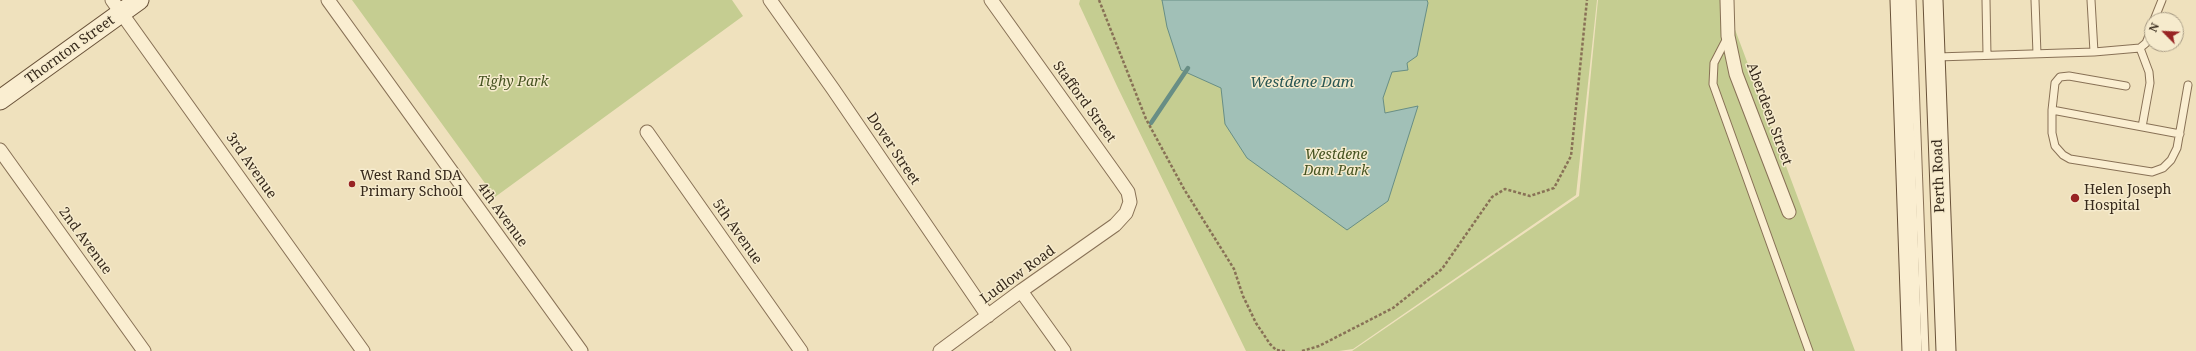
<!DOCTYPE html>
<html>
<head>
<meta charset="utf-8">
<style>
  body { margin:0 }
  #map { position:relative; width:2196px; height:351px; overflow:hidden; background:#efe1bd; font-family:"Noto Serif",serif }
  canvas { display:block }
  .north { position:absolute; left:2144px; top:12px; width:40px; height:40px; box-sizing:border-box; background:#f6ebcd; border:1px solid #a99d86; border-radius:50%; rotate:294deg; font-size:11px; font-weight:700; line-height:16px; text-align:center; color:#36291b }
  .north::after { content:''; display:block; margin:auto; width:14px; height:18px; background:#982424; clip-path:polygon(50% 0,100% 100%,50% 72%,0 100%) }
</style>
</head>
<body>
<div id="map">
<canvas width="2196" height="351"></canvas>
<div class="north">N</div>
</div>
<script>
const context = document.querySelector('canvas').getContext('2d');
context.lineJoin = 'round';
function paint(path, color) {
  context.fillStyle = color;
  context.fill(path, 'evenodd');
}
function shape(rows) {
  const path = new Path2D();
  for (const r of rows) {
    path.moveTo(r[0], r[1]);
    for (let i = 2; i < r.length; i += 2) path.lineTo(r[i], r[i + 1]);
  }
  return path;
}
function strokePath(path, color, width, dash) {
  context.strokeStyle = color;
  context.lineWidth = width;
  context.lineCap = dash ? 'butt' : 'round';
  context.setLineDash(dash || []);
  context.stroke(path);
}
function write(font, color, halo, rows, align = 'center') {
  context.font = font + ' "Noto Serif",serif';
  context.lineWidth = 3;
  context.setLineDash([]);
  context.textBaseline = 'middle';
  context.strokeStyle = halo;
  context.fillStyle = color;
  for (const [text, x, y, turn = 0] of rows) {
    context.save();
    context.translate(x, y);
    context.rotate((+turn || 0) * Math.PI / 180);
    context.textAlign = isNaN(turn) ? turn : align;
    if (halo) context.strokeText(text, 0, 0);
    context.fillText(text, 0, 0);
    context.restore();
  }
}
paint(shape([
  [352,0,732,0,743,16,495,197],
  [1080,0,1597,0,1576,195,1353,349,1339,351,1246,351,1117,86,1079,4],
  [1598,0,1724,0,1855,351,1352,351,1579,196]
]), '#c5cd91');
const water = shape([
  [1162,0,1427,0,1428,3,1417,56,1407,63,1408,70,1392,72,1383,98,1385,113,1418,106,1388,201,1347,230,1247,158,1225,124,1221,88,1181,70,1167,27,1162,0]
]);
paint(water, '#a1c0b7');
strokePath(water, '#688e85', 1);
strokePath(shape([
  [1151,123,1188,68]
]), '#688e85', 4.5);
const lane = shape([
  [1912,0,1925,351],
  [1986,0,1987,55],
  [2035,0,2037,54],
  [2091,0,2094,52],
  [2154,20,2162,0],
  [1728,36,1714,63,1713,84,1809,351],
  [2140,48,2149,72,2150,83,2142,127],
  [1937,57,2094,52,2140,48,2146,43,2152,28],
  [2126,86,2069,76,2060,77,2055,83,2052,110,2052,133,2055,146,2063,155,2070,159,2152,172,2163,168,2171,160,2177,148,2188,85],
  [2052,110,2180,134]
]);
const street = shape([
  [112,0,363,351],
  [328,0,581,351],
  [770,0,833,89,988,316],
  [1727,0,1728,36,1736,74,1789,212],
  [647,132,801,351],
  [0,150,144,351],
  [1021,291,1064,351],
  [940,351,1021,291,1115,225,1126,213,1130,202,1128,192,1119,179,991,0]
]);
const secondary = shape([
  [1900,0,1912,351],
  [1933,0,1946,351],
  [0,100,139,0]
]);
strokePath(lane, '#887156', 9);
strokePath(street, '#887156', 15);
strokePath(secondary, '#695239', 21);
strokePath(shape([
  [1099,0,1146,119,1184,189,1234,269,1243,296,1256,323,1270,344,1276,350,1285,351],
  [1302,351,1319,346,1393,308,1442,269,1492,197,1505,189,1530,196,1554,188,1571,156,1587,0]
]), '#887156', 2.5, [3, 2]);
strokePath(lane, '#faeed1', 7);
strokePath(street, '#faeed1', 13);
strokePath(secondary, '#faeed1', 19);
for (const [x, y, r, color] of [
  [352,184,4,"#982424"],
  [2075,198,5,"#982424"]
]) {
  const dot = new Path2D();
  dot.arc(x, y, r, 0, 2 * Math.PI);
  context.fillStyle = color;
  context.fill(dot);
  strokePath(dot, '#f6ebcd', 1.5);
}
write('14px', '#36291b', '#f6ebcd', [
  ["Thornton Street",70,50,-36],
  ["Stafford Street",1084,102,54],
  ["Aberdeen Street",1769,114,70],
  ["Dover Street",893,149,56],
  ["3rd Avenue",251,166,55],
  ["Perth Road",1939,176,-92],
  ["4th Avenue",502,215,54],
  ["5th Avenue",737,232,55],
  ["2nd Avenue",85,241,54],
  ["Ludlow Road",1018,275,-36]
]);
write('italic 14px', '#465321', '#f6ebcd', [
  ["Tighy Park",513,82],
  ["Westdene",1336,155],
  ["Dam Park",1336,171]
]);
write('14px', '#36291b', '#f6ebcd', [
  ["West Rand SDA",360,176],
  ["Primary School",360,192],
  ["Helen Joseph",2084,190],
  ["Hospital",2084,206]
], 'left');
write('italic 15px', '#2a5754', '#f6ebcd', [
  ["Westdene Dam",1302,83]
]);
</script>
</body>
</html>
